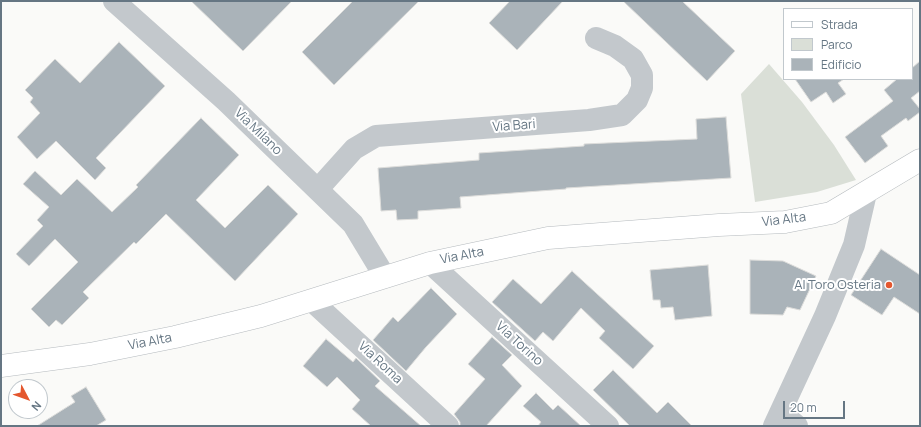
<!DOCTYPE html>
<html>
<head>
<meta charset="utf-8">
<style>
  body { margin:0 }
  #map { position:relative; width:921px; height:427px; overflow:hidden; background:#fafaf8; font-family:Manrope,sans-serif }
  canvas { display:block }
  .frame { position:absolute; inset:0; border:2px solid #657683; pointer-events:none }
  .legend { position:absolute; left:783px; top:8px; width:130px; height:72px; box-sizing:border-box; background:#fff; border:1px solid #c1c8cd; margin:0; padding:5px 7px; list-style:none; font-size:12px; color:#657683 }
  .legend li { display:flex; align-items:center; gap:8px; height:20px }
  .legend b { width:20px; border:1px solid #c1c8cd }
  .north { position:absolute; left:8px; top:379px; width:40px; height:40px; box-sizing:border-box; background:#fff; border:1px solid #c1c8cd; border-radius:50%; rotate:131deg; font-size:11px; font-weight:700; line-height:16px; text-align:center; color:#657683 }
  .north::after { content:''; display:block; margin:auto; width:14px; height:18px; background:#e4572e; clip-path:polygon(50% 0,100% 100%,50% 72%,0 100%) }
  .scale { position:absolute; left:783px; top:401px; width:62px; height:18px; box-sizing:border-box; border:2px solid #657683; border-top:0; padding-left:5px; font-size:12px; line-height:14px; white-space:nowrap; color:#657683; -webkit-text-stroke:3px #fff; paint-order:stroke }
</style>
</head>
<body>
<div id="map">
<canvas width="921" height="427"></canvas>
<div class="frame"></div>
<ul class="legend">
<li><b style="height:5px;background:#fff"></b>Strada</li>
<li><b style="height:11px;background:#dadfd7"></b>Parco</li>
<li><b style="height:11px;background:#aab3b9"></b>Edificio</li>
</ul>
<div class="north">N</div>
<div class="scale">20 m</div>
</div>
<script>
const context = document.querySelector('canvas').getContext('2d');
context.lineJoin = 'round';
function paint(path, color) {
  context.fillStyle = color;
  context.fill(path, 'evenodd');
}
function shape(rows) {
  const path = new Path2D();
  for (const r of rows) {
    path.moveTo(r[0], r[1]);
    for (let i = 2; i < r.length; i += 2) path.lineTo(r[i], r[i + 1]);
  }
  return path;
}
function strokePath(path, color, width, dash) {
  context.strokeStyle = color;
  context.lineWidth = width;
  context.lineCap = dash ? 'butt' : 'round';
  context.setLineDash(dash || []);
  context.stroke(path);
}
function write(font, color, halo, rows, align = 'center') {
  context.font = font + ' Manrope,sans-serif';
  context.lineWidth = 4;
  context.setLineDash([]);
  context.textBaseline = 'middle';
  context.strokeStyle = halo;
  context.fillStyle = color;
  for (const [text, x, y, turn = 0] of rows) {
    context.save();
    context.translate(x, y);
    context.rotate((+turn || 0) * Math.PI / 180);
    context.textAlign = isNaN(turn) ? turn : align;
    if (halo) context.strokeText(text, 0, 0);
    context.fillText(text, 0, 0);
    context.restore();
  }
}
paint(shape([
  [769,64,802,102,834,145,856,180,817,192,755,202,741,94]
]), '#dadfd7');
const building = shape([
  [191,1,292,1,243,51,191,1],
  [353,1,419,1,334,85,302,52,353,1],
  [510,1,563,1,517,50,489,23,510,1],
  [623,1,682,1,735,51,707,81,623,1],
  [119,42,165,86,96,158,106,168,95,180,56,141,37,159,17,137,40,113,30,102,33,98,25,90,55,59,80,83,119,42],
  [920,61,920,91,911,98,920,109,920,112,908,121,906,118,881,136,888,146,865,163,845,137,893,101,884,90,897,79,912,79,912,68,920,61],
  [795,79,844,79,838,83,846,94,833,103,826,92,811,102,795,79],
  [726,117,731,178,566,188,566,189,460,197,461,208,418,211,418,219,397,220,396,210,381,211,378,168,479,160,479,153,584,146,584,144,697,139,696,119,726,117],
  [201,118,239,155,196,200,225,228,268,185,298,214,235,281,166,214,136,244,134,242,83,292,89,298,62,325,56,320,49,327,31,309,78,262,55,239,29,266,16,254,43,226,37,220,49,207,23,184,35,171,61,195,77,179,112,212,138,187,136,185,201,118],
  [881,249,920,275,920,314,894,297,882,315,851,295,881,249],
  [750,260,783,261,816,276,800,310,787,307,783,315,750,314,750,260],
  [708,265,712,316,675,320,673,307,661,308,660,300,653,300,650,270,708,265],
  [572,271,654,346,633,369,599,338,605,331,581,308,553,341,543,332,535,341,492,302,513,279,541,304,572,271],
  [431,288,457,314,426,347,406,371,373,340,393,317,398,322,431,288],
  [492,337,512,355,502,365,522,386,486,426,460,426,460,422,454,414,485,379,468,364,492,337],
  [326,339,353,362,356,358,380,381,375,386,421,426,371,426,352,409,360,400,337,377,327,387,303,366,326,339],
  [613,370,657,413,668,402,692,426,630,426,593,390,613,370],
  [86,387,106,420,96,426,37,426,75,402,71,396,86,387],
  [536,393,553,410,558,405,581,426,538,426,541,422,523,406,536,393]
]);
paint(building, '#aab3b9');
strokePath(building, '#dcdcda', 1);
const major = shape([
  [1,366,90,354,175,337,261,316,430,263,548,238,719,225,785,222,831,213,920,160]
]);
strokePath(major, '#b5babe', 23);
strokePath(shape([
  [114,1,226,101,353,224,385,277],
  [318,189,354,149,376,136,589,120,622,115,637,100,642,88,642,75,633,59,615,46,596,38],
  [430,263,608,426],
  [312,301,448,426],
  [781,412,797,426],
  [774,426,825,316,854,245,866,193]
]), '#c3c8cc', 22);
strokePath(major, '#fff', 22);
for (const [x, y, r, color] of [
  [889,285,4,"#e4572e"]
]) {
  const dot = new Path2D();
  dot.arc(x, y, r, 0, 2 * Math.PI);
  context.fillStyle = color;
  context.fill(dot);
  strokePath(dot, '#fff', 1.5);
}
write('13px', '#657683', '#fff', [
  ["Via Bari",514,126,-4],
  ["Via Milano",258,132,44],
  ["Via Alta",784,220,-7],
  ["Via Alta",462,256,-11],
  ["Via Alta",150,342,-11],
  ["Via Torino",519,344,42],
  ["Via Roma",380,363,43]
]);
write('13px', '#657683', '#fff', [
  ["Al Toro Osteria",881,285]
], 'right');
</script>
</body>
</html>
